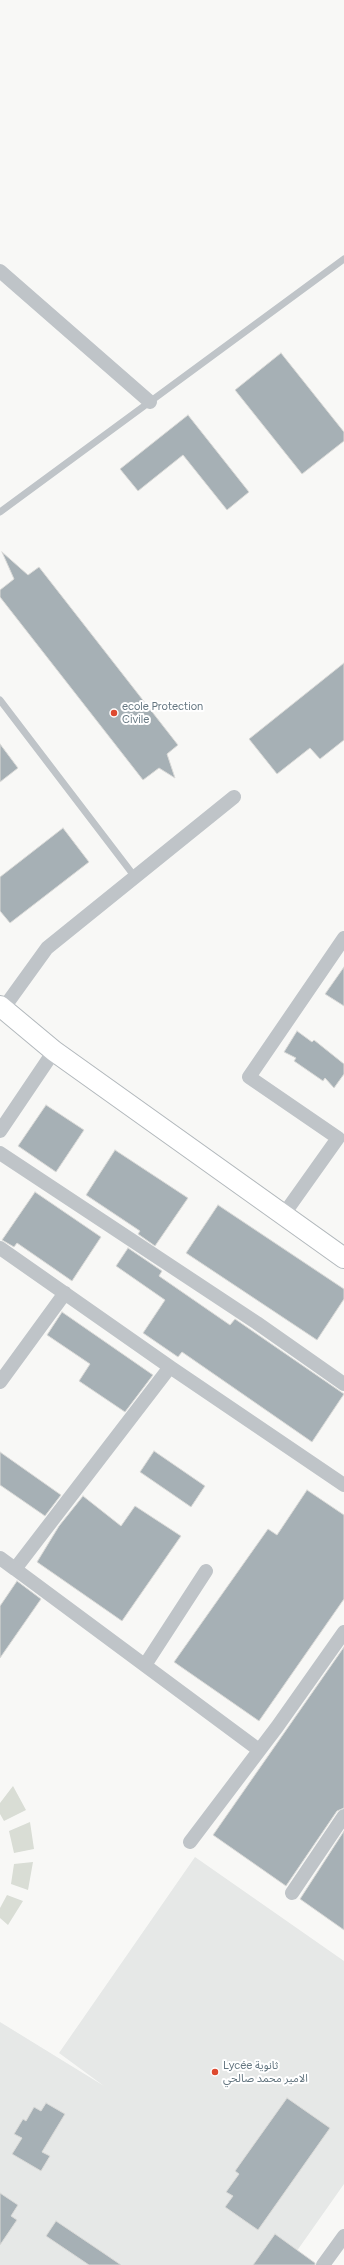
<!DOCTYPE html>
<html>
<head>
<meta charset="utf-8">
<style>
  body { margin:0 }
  canvas { display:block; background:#f8f8f6 }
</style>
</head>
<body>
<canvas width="344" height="2265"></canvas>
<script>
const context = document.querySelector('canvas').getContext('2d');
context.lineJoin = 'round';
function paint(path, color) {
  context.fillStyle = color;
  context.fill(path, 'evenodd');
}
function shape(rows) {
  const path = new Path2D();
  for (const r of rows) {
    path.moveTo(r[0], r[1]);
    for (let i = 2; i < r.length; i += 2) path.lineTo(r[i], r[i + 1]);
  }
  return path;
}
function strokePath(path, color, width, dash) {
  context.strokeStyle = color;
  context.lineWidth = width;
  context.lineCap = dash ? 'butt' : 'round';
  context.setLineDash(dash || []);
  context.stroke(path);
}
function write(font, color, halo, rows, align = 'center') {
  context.font = font + ' Figtree,"Noto Sans Arabic",sans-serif';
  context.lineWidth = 4;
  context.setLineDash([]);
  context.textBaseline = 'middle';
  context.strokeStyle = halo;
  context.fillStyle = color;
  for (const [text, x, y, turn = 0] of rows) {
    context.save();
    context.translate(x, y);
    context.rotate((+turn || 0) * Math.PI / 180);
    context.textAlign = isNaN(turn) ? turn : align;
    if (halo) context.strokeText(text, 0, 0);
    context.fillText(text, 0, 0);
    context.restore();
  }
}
paint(shape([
  [195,1857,344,1961,344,2184,287,2265,0,2265,0,2022,104,2086,59,2053]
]), '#e6e8e7');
paint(shape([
  [13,1786,26,1810,4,1821,0,1814,0,1803],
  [30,1822,34,1849,14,1853,9,1831],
  [33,1862,28,1890,11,1884,14,1864],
  [7,1895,23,1901,8,1925,0,1918,0,1908]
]), '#d9ddd5');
const building = shape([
  [281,353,344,432,344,441,302,474,235,390,281,353],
  [188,415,249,492,227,510,183,455,138,491,120,469,188,415],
  [2,552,28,575,39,567,178,745,167,754,175,778,159,768,143,780,0,597,0,590,14,579,2,552],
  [344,663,344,740,320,759,310,748,277,774,249,739,344,663],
  [0,744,18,768,0,782,0,744],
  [63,828,89,862,10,923,0,911,0,877,63,828],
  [344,967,344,1006,325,994,344,967],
  [297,1031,312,1042,314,1040,344,1064,344,1074,334,1088,325,1078,323,1081,294,1061,296,1058,284,1052,297,1031],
  [46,1105,84,1130,56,1172,18,1146,46,1105],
  [115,1150,188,1198,155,1246,138,1234,140,1231,86,1195,115,1150],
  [35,1192,101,1237,72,1281,17,1243,14,1247,2,1240,35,1192],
  [218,1205,344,1289,344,1299,317,1340,186,1253,218,1205],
  [128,1248,162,1271,159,1276,230,1325,235,1319,344,1394,312,1442,182,1352,178,1357,143,1333,165,1300,116,1266,128,1248],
  [62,1312,153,1375,125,1412,79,1381,90,1364,47,1335,62,1312],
  [154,1451,205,1486,191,1507,140,1472,154,1451],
  [0,1452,61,1495,45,1516,0,1485,0,1452],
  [307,1490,344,1515,344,1599,259,1721,174,1662,268,1529,277,1535,307,1490],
  [83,1496,121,1526,135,1506,181,1536,122,1621,37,1562,59,1526,83,1496],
  [17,1581,41,1599,0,1658,0,1606,17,1581],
  [344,1647,344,1808,337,1811,286,1886,213,1835,344,1647],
  [344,1831,344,1930,300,1899,344,1831],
  [287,2098,330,2128,258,2230,225,2207,233,2196,226,2192,239,2174,235,2171,287,2098],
  [46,2103,65,2114,42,2152,50,2156,41,2171,12,2154,22,2138,14,2134,23,2119,26,2121,34,2107,41,2111,46,2103],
  [0,2193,18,2205,11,2216,17,2220,0,2245,0,2193],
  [56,2221,102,2252,121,2265,89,2265,46,2236,56,2221],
  [275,2234,315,2263,315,2265,253,2265,275,2234]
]);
paint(building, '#a6b0b5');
strokePath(building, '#dadad8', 1);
const secondary = shape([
  [0,1006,54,1051,344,1258]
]);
strokePath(secondary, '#b2b8bc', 22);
strokePath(shape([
  [0,512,344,259],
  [0,700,135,877]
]), '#bfc4c8', 7);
strokePath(shape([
  [0,271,150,402],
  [3,1009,47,948,234,797],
  [0,1131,54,1051],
  [0,1153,257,1323,344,1384],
  [284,1214,338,1138,249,1077,344,938],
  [0,1248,170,1367],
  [0,1382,65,1293],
  [0,1558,15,1569],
  [145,1665,206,1571],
  [259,1750,15,1569,170,1367,344,1485],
  [190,1842,277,1727,344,1632],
  [292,1893,344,1816],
  [323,2265,344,2236]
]), '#bfc4c8', 14);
strokePath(secondary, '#fff', 20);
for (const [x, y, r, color] of [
  [114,713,4,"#de4a30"],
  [215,2072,4,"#de4a30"]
]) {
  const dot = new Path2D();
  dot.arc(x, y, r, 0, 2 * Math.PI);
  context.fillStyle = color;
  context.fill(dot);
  strokePath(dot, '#fff', 1.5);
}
write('11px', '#647680', '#fff', [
  ["ecole Protection",122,707],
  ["Civile",122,720],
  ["Lycée ثانوية",223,2066],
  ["الامير محمد صالحي",223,2079]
], 'left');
</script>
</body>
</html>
